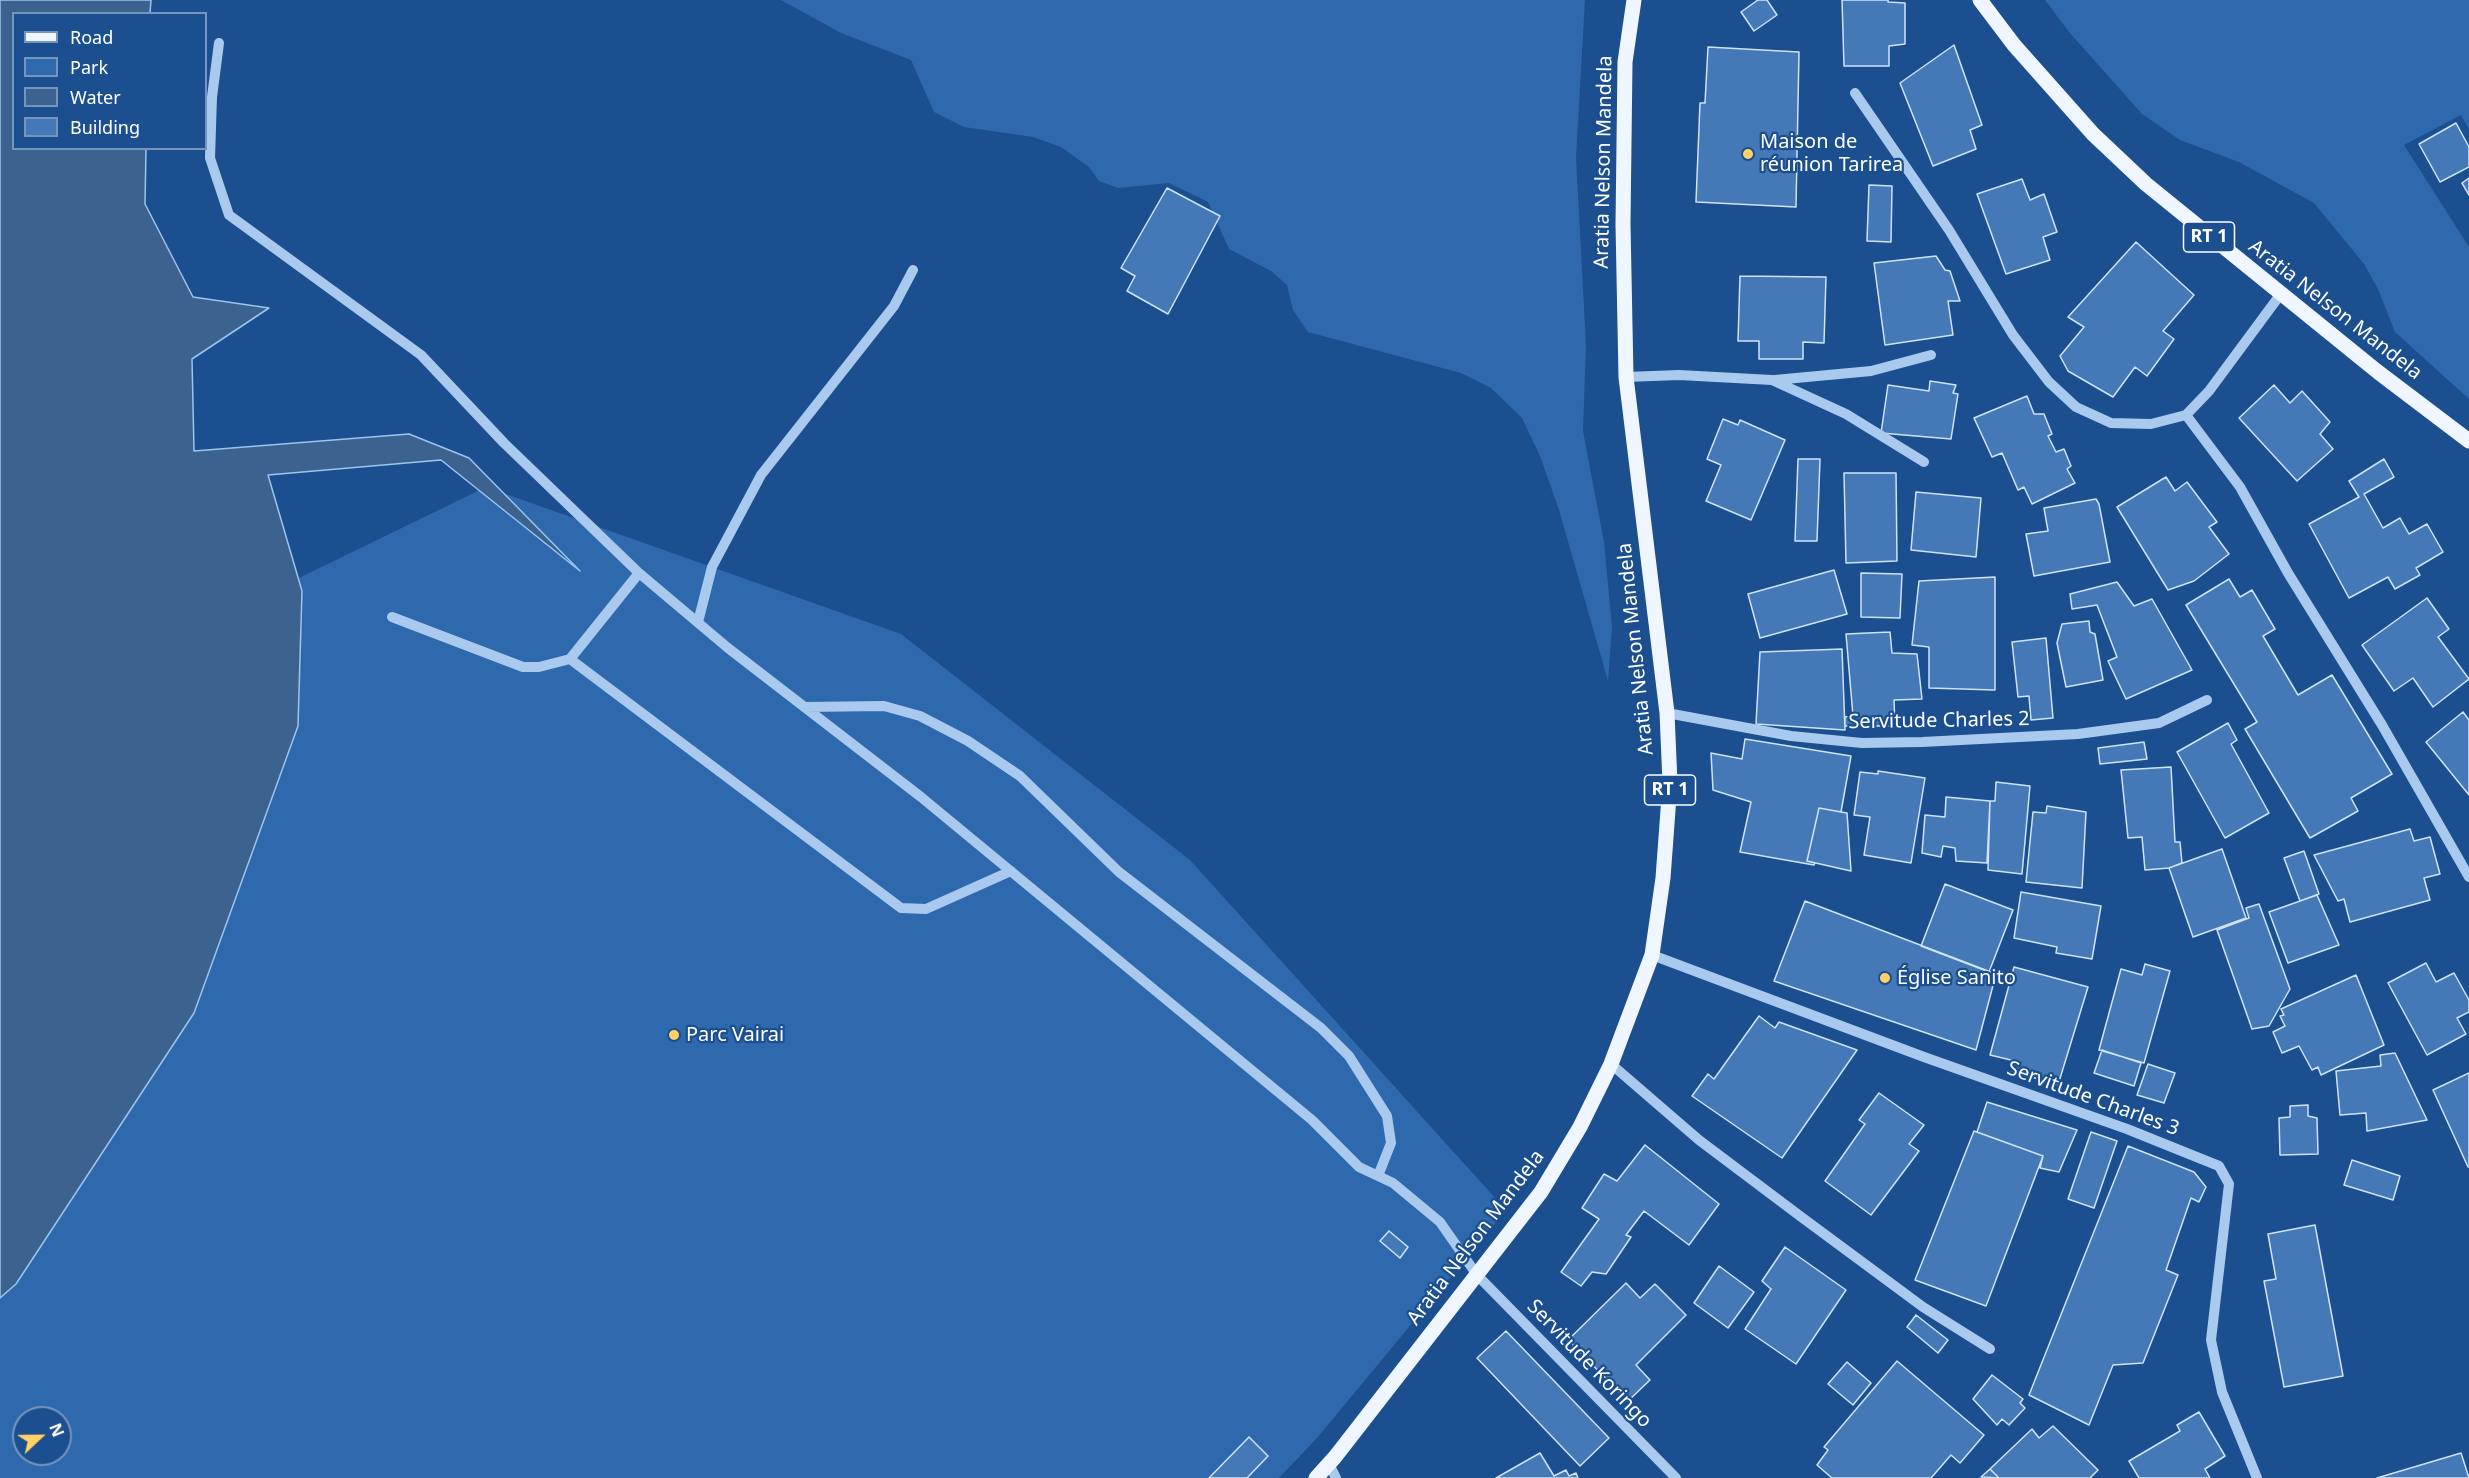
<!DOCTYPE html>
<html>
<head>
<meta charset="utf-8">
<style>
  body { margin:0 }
  #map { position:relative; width:2469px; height:1478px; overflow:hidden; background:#1b4f8f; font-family:"Noto Sans",sans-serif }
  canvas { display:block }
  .legend { position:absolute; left:12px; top:12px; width:195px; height:138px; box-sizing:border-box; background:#1b4f8f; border:2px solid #7695bc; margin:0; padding:8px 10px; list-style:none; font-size:18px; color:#fff }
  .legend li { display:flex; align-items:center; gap:12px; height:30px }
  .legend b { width:30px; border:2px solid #7695bc }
  .north { position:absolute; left:12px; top:1406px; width:60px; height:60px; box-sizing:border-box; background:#1b4f8f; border:2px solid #7695bc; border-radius:50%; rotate:68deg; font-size:16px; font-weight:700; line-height:24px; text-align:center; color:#fff }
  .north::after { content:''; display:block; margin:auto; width:21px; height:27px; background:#ffd166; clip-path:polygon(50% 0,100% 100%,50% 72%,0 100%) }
</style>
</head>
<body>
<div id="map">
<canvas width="2469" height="1478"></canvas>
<ul class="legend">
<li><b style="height:8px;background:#f0f6ff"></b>Road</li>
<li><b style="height:16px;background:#2e69ad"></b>Park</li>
<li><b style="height:16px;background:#3c6290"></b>Water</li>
<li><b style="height:16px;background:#4478b7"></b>Building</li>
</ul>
<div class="north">N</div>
</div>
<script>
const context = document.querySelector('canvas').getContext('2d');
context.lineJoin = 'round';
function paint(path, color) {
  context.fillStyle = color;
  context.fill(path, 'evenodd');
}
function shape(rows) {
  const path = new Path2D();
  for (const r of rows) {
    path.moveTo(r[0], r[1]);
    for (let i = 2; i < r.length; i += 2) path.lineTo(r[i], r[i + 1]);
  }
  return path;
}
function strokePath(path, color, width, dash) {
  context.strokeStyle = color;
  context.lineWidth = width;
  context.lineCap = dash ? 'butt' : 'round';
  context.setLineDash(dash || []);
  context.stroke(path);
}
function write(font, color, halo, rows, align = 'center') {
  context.font = font + ' "Noto Sans",sans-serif';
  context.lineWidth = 4.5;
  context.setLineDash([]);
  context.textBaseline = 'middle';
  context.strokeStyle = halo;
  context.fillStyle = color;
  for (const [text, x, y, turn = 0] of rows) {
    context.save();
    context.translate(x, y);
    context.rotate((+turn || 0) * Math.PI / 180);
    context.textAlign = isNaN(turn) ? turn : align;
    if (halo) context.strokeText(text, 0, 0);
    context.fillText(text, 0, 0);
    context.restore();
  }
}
paint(shape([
  [781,0,1585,0,1576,157,1586,345,1583,431,1604,542,1612,627,1608,681,1559,510,1540,456,1522,418,1491,388,1461,373,1308,332,1293,310,1287,285,1271,271,1229,249,1208,202,1169,183,1118,188,1099,181,1089,167,1061,147,1033,137,964,127,934,112,911,60,841,33],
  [2045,0,2469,0,2469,129,2461,115,2404,145,2469,247,2469,399,2395,332,2378,289,2364,264,2314,203,2239,162,2180,140,2142,114,2069,32],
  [486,487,901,634,1190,860,1506,1210,1317,1438,1279,1478,0,1478,0,792,194,629],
  [24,1418,60,1418,60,1454,24,1454]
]), '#2e69ad');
const water = shape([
  [0,0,151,0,150,13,14,14,14,148,146,149,145,204,193,297,269,308,192,359,194,451,409,434,469,458,580,571,441,460,268,475,302,591,298,726,194,1013,16,1284,0,1298,0,0]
]);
paint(water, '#3c6290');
strokePath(water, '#9cc4f0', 1.5);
const building = shape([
  [1758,0,1767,0,1777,15,1754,31,1741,12,1758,0],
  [1842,0,1888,0,1888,2,1905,3,1905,44,1889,46,1889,66,1844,66,1842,0],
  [1954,45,1982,125,1970,130,1976,149,1933,166,1900,83,1954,45],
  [1708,47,1799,52,1796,207,1696,202,1700,103,1705,103,1708,47],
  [2456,123,2469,147,2469,167,2440,182,2419,144,2456,123],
  [2469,178,2469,195,2462,183,2469,178],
  [2022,179,2030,200,2044,194,2057,232,2043,237,2050,260,2006,274,1977,194,2022,179],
  [1869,185,1892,186,1891,242,1867,241,1869,185],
  [1167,188,1220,216,1168,314,1127,291,1135,276,1121,268,1167,188],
  [2136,242,2194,295,2163,331,2174,339,2147,376,2135,367,2113,397,2068,371,2060,356,2084,327,2068,317,2136,242],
  [1936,256,1945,270,1950,271,1960,301,1948,301,1953,335,1885,345,1874,263,1936,256],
  [1740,276,1826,277,1824,343,1803,342,1803,359,1759,359,1759,341,1738,341,1740,276],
  [1930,381,1956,385,1953,393,1958,394,1951,439,1881,433,1888,385,1929,391,1930,381],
  [2274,385,2290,403,2302,391,2330,422,2320,434,2333,449,2297,481,2239,418,2274,385],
  [2027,396,2034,414,2044,414,2052,434,2048,436,2056,452,2064,449,2071,466,2067,469,2075,483,2032,504,2024,487,2018,490,2002,453,1992,457,1974,418,2027,396],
  [1723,419,1738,425,1740,420,1785,440,1751,520,1706,501,1721,465,1707,459,1723,419],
  [1798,459,1820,459,1817,541,1795,541,1798,459],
  [2384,459,2394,477,2364,494,2383,528,2400,518,2409,534,2427,524,2443,552,2416,568,2420,575,2395,589,2388,577,2349,598,2309,524,2359,497,2349,481,2384,459],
  [1844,473,1896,473,1897,561,1846,563,1844,473],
  [2166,477,2175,491,2187,482,2217,522,2209,527,2229,554,2194,581,2168,590,2117,507,2166,477],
  [1916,492,1981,498,1976,557,1911,550,1916,492],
  [2096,499,2099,504,2110,562,2034,576,2026,534,2048,531,2044,508,2096,499],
  [1834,570,1847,614,1760,638,1748,594,1834,570],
  [1861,573,1902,574,1900,618,1861,617,1861,573],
  [1995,577,1995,690,1929,688,1929,647,1912,645,1919,581,1995,577],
  [2229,579,2240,597,2252,590,2275,629,2263,636,2298,695,2332,675,2392,774,2351,798,2358,811,2310,838,2245,729,2257,722,2186,605,2229,579],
  [2117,582,2134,606,2152,599,2192,670,2126,699,2108,661,2117,657,2097,605,2072,609,2070,594,2117,582],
  [2427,598,2449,629,2438,637,2469,679,2433,707,2413,678,2394,691,2362,645,2427,598],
  [2089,621,2090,632,2095,634,2103,680,2066,687,2057,643,2062,624,2089,621],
  [1890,632,1892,653,1917,654,1922,699,1894,700,1895,726,1845,726,1845,717,1853,716,1846,634,1890,632],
  [2046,638,2053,718,2031,720,2029,696,2018,697,2012,642,2046,638],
  [1842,649,1845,730,1756,724,1760,652,1842,649],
  [2463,712,2469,720,2469,795,2426,742,2463,712],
  [2228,723,2237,740,2231,744,2269,813,2225,838,2177,752,2228,723],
  [1745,739,1851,756,1841,812,1819,808,1807,861,1815,863,1814,865,1740,852,1751,802,1713,790,1711,753,1742,759,1745,739],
  [2144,742,2147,759,2100,764,2098,748,2144,742],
  [2171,767,2175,842,2180,842,2182,863,2169,868,2145,870,2142,837,2128,838,2121,770,2171,767],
  [1878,771,1925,778,1911,863,1864,855,1870,817,1854,815,1860,772,1878,774,1878,771],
  [1996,782,2030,786,2022,874,1988,870,1990,801,1995,801,1996,782],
  [1946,797,1990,801,1987,863,1956,861,1955,848,1943,846,1941,857,1922,853,1925,815,1945,817,1946,797],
  [2047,806,2086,812,2082,888,2026,882,2033,812,2046,813,2047,806],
  [1819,808,1847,813,1851,871,1807,861,1819,808],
  [2410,829,2414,841,2430,837,2440,874,2424,878,2430,900,2350,922,2344,899,2338,901,2314,855,2410,829],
  [2222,849,2246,918,2193,937,2169,868,2222,849],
  [2304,851,2319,894,2300,901,2284,858,2304,851],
  [1945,884,2013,910,1989,972,1921,946,1945,884],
  [2021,892,2101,906,2092,959,2056,953,2057,947,2014,938,2021,892],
  [2317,895,2339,945,2288,963,2269,912,2317,895],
  [1805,901,1996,974,1976,1050,1774,981,1805,901],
  [2259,904,2290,989,2269,1026,2252,1029,2217,930,2249,918,2246,908,2259,904],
  [2426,963,2436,982,2454,973,2469,1000,2469,1012,2457,1018,2466,1034,2427,1055,2388,983,2426,963],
  [2145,964,2170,971,2144,1063,2099,1050,2121,969,2142,975,2145,964],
  [2014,967,2088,987,2058,1085,2012,1071,2015,1061,1990,1055,2014,967],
  [2356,975,2384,1045,2321,1075,2318,1067,2312,1070,2299,1046,2282,1053,2273,1032,2285,1026,2280,1016,2284,1015,2281,1009,2356,975],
  [1759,1016,1775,1028,1779,1022,1857,1050,1782,1158,1692,1096,1708,1074,1714,1079,1759,1016],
  [2102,1050,2141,1063,2134,1086,2094,1073,2102,1050],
  [2395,1053,2427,1120,2367,1131,2366,1113,2340,1115,2336,1071,2381,1066,2380,1055,2395,1053],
  [2148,1064,2175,1073,2164,1103,2137,1095,2148,1064],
  [2469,1073,2469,1167,2468,1167,2433,1090,2469,1073],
  [1879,1093,1924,1125,1909,1144,1919,1151,1871,1215,1825,1181,1865,1124,1859,1120,1879,1093],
  [1987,1102,2077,1130,2059,1172,2040,1168,2043,1156,1977,1132,1987,1102],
  [2308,1105,2308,1116,2317,1118,2318,1154,2280,1155,2279,1118,2290,1117,2290,1106,2308,1105],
  [1974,1131,2043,1156,1986,1306,1915,1280,1974,1131],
  [2091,1132,2117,1141,2094,1208,2068,1199,2091,1132],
  [1645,1145,1719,1204,1689,1245,1644,1211,1626,1235,1631,1237,1606,1274,1592,1272,1581,1286,1561,1272,1599,1219,1582,1208,1604,1174,1617,1181,1645,1145],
  [2128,1146,2194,1172,2206,1187,2199,1202,2191,1198,2166,1270,2178,1275,2143,1363,2113,1365,2089,1425,2029,1395,2128,1146],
  [2352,1160,2400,1176,2393,1200,2344,1185,2352,1160],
  [2315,1225,2343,1376,2284,1387,2264,1281,2276,1279,2268,1234,2315,1225],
  [1389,1231,1408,1247,1400,1258,1380,1241,1389,1231],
  [1785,1247,1846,1290,1796,1364,1745,1329,1771,1289,1762,1281,1785,1247],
  [1719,1266,1754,1292,1728,1328,1694,1303,1719,1266],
  [1626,1283,1640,1298,1655,1284,1686,1315,1636,1365,1650,1380,1628,1401,1568,1340,1626,1283],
  [1916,1315,1948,1340,1938,1353,1907,1327,1916,1315],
  [1506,1331,1609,1438,1580,1466,1477,1358,1506,1331],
  [1897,1361,1984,1435,1960,1463,1951,1455,1931,1478,1832,1478,1817,1465,1828,1450,1824,1447,1897,1361],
  [1847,1362,1871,1383,1853,1405,1828,1384,1847,1362],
  [1992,1375,2023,1399,2020,1403,2025,1408,2009,1425,2002,1419,1997,1425,1973,1399,1992,1375],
  [2199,1412,2225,1456,2205,1469,2210,1478,2139,1478,2129,1461,2180,1431,2177,1425,2199,1412],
  [2053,1426,2098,1470,2090,1478,1999,1478,1990,1469,2032,1429,2039,1438,2053,1426],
  [1249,1437,1268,1456,1247,1478,1209,1478,1249,1437],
  [1540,1453,1554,1476,1566,1470,1569,1476,1576,1473,1578,1478,1496,1478,1540,1453],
  [2461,1453,2469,1478,2377,1478,2461,1453],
  [1990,1469,1999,1478,1981,1477,1990,1469]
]);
paint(building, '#4478b7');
strokePath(building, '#cfe3fa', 1.5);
strokePath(shape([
  [219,43,212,97,210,158,229,215,421,355,504,443,639,573,728,648,921,797,1312,1120,1359,1167,1393,1183,1440,1222,1477,1275,1676,1478],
  [1855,93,1949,230,2013,335,2049,382,2076,407,2111,423,2151,424,2186,415,2240,487,2288,573,2382,725,2469,877],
  [1626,377,1679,375,1772,380,1846,414,1924,462],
  [1775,380,1871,371,1931,355],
  [2186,415,2209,391,2280,295],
  [392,617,523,667,539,667,570,659,639,573],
  [698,622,712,567,761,475,894,306,913,270],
  [570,659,901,908,926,909,1011,871],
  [805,707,884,706,920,716,968,741,1020,776,1119,872,1321,1028,1349,1056,1387,1116,1391,1143,1378,1176],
  [1667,713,1791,736,1862,743,1922,742,2078,734,2159,723,2207,700],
  [1652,955,1924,1057,2127,1129,2219,1166,2229,1184,2211,1340,2222,1392,2257,1478],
  [1611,1064,1699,1140,1800,1216,1923,1307,1990,1349],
  [1329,1464,1336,1478]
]), '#a9c9ee', 10);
strokePath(shape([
  [1980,0,2014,45,2093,134,2146,184,2378,372,2469,441],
  [1316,1478,1335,1457,1541,1192,1580,1127,1611,1064,1652,955,1663,878,1670,783,1667,713,1626,377,1623,224,1625,62,1634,0]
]), '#f0f6ff', 15);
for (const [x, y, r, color] of [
  [1748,154,6,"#ffd166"],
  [1885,978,6,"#ffd166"],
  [674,1035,6,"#ffd166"]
]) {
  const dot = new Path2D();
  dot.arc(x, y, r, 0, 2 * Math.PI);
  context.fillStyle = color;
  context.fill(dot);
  strokePath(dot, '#1b4f8f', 2);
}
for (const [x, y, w] of [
  [2209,237,51],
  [1670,790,51]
]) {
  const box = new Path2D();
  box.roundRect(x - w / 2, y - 15, w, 30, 4.5);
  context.fillStyle = '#1b4f8f';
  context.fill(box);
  strokePath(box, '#fff', 1.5);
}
write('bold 18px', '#fff', null, [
  ["RT 1",2209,237],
  ["RT 1",1670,790]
]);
write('20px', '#fff', '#1b4f8f', [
  ["Maison de",1760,142],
  ["réunion Tarirea",1760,165],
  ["Église Sanito",1897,978],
  ["Parc Vairai",686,1035]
], 'left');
write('20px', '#fff', '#1b4f8f', [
  ["Aratia Nelson Mandela",1604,162,-89],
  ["Aratia Nelson Mandela",2335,310,38],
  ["Aratia Nelson Mandela",1636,649,-96],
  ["Servitude Charles 2",1939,721,-1],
  ["Servitude Charles 3",2093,1099,20],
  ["Aratia Nelson Mandela",1476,1238,-53],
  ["Servitude Koringo",1589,1364,46]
]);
</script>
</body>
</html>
